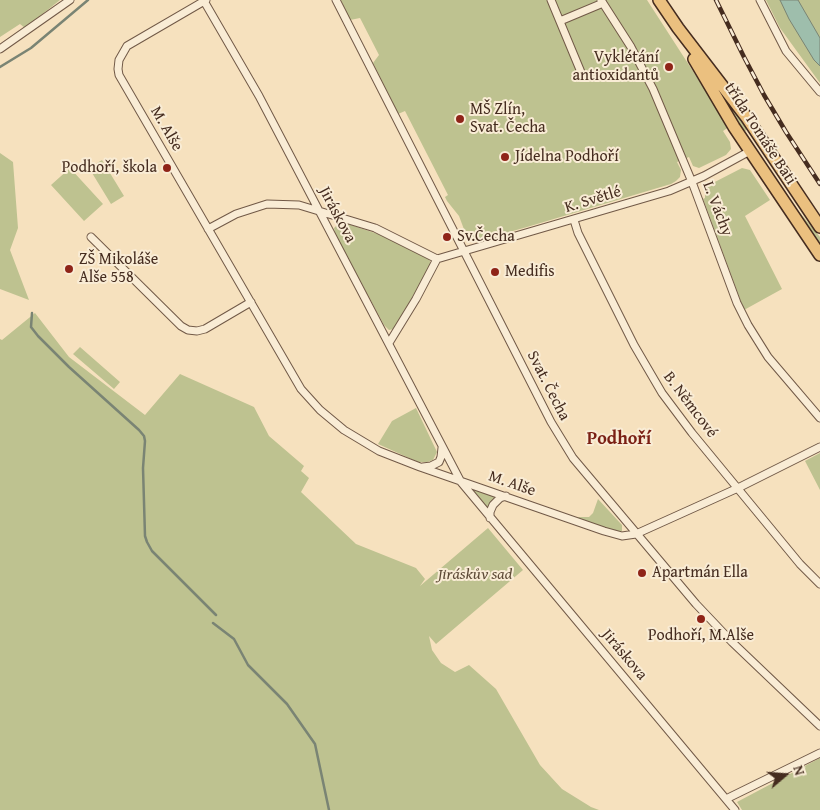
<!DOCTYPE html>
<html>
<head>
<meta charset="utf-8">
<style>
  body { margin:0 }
  #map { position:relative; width:820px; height:810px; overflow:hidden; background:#f6e1be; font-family:"Gentium Book Plus",serif }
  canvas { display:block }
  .north { position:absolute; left:760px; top:750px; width:50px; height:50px; -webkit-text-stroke:4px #f9ecd5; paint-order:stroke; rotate:72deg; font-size:14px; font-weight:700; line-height:20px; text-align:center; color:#452c1f }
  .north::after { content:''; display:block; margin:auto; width:18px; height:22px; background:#452c1f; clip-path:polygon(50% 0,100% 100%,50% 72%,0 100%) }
</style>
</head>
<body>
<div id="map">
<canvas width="820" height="810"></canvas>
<div class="north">N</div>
</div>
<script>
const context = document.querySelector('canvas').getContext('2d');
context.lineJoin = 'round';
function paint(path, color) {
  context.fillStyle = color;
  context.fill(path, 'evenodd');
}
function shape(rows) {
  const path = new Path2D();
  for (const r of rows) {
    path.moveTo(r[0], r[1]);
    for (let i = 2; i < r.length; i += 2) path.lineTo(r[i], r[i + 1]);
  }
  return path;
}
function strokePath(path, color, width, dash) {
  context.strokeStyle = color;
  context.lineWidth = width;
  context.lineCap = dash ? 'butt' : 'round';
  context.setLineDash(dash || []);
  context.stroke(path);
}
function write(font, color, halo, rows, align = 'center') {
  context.font = font + ' "Gentium Book Plus",serif';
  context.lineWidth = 4;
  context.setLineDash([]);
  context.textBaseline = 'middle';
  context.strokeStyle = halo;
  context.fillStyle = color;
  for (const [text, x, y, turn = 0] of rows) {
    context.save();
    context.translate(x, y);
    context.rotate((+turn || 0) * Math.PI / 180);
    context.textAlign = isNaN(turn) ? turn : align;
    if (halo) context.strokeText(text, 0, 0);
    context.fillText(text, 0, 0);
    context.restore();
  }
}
paint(shape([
  [0,0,60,0,25,28,20,24,0,37],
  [341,0,647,0,729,127,723,131,730,142,731,149,726,155,699,168,693,166,689,157,677,162,681,170,680,177,676,181,671,184,527,227,474,242,468,240,459,216,447,201,445,197,448,195,405,111,398,114,373,63,379,55,360,18,350,20],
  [766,0,820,0,820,83,780,28],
  [710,78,742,120,746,127,746,131,741,129],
  [0,153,13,162,18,228,10,250,29,300,0,289],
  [102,160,124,196,111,204,89,168],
  [764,161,796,208,820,237,820,247],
  [70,168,103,204,84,221,51,185],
  [742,168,750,170,770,200,745,216,782,289,744,310,703,199,705,198,705,192,707,186],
  [342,222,378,234,427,256,430,261,430,267,394,329,389,330,384,325,335,234,334,228,337,225],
  [35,313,69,357,145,415,180,374,254,407,269,436,304,466,301,471,309,478,301,492,356,544,416,568,425,579,420,586,488,528,523,570,436,644,429,636,432,650,441,663,455,672,469,665,496,689,540,765,562,789,591,807,599,810,0,810,0,339,2,340],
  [80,347,120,382,114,389,73,354],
  [416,408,437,452,433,460,427,462,418,462,378,444,392,421],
  [820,453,820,490,805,461],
  [473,489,496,497,486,508,472,490],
  [598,499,622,525,622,531,615,531,579,519,578,517,589,517,593,513],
  [820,758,820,810,742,810,737,802]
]), '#bec290');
const water = shape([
  [780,0,798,0,820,38,820,66,814,60,789,19,780,0]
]);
paint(water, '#9ebeac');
strokePath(water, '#7a8474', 1);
strokePath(shape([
  [0,67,31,48,88,0],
  [32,313,31,327,38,336,69,367,139,430,144,436,145,441,143,468,145,536,147,542,152,551,216,615],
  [213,623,234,639,248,665,287,704,315,744,329,810]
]), '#7a8474', 2.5);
const street = shape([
  [206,0,127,46,119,60,118,69,119,75,301,389,320,410,344,430,379,451,420,467,604,531,622,536,636,534,738,488,820,447],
  [336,0,551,422,573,458,696,604,732,642,820,726],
  [551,0,583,77],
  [601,0,631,47,653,89,692,182,737,303,748,325,768,357,820,418],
  [760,0,786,51,820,92],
  [204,1,259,96,461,482,735,810],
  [560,21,603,3],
  [0,49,70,0],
  [574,220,578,233,634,345,662,393,692,433,800,564,820,584],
  [208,229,236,214,267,204,299,205,375,228,437,259,669,191,704,176,750,151],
  [91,237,181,326,188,330,197,331,205,329,251,302],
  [389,343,416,299,437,259],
  [423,467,431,466,439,462,441,457,442,448],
  [490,518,490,512,493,505,500,498,506,496],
  [726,799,820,753]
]);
const primary = shape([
  [659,0,678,28,747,118,820,227],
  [694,59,734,127,820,255]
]);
strokePath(street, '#715947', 9);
strokePath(primary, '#452c1f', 14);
strokePath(street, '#f9ecd5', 7);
strokePath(primary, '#ebc07f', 11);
const rail = shape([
  [716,0,744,57,764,95,786,132,820,184]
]);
strokePath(rail, '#452c1f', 4.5);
strokePath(rail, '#f9ecd5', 2.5, [8]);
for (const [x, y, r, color] of [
  [669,67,5,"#8f2418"],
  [460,119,5,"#8f2418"],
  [505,157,5,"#8f2418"],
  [167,168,5,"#8f2418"],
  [447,237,5,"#8f2418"],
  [69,269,5,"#8f2418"],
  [495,272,5,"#8f2418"],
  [642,573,5,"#8f2418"],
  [701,619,5,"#8f2418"]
]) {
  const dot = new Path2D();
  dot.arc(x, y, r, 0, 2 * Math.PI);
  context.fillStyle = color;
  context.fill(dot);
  strokePath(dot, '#f9ecd5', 2);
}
write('16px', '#452c1f', '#f9ecd5', [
  ["Vyklétání",659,58,"right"],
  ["antioxidantů",659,76,"right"],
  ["MŠ Zlín,",470,110],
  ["Svat. Čecha",470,128],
  ["Jídelna Podhoří",515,157],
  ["Podhoří, škola",157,168,"right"],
  ["Sv.Čecha",457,237],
  ["ZŠ Mikoláše",79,260],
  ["Alše 558",79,278],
  ["Medifis",505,272],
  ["Apartmán Ella",652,573],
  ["Podhoří, M.Alše",701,636,"center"]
], 'left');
write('16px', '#452c1f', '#f9ecd5', [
  ["M. Alše",166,129,60],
  ["třída Tomáše Bati",760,134,57],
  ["K. Světlé",593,200,-17],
  ["L. Váchy",717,209,69],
  ["Jiráskova",337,215,62],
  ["Svat. Čecha",548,386,63],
  ["B. Němcové",690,405,53],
  ["M. Alše",512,484,19],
  ["Jiráskova",624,655,50]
]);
write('italic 16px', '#5d4a36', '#f9ecd5', [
  ["Jiráskův sad",475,575]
]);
write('bold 18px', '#7a1f14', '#f9ecd5', [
  ["Podhoří",619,439]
]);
</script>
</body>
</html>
